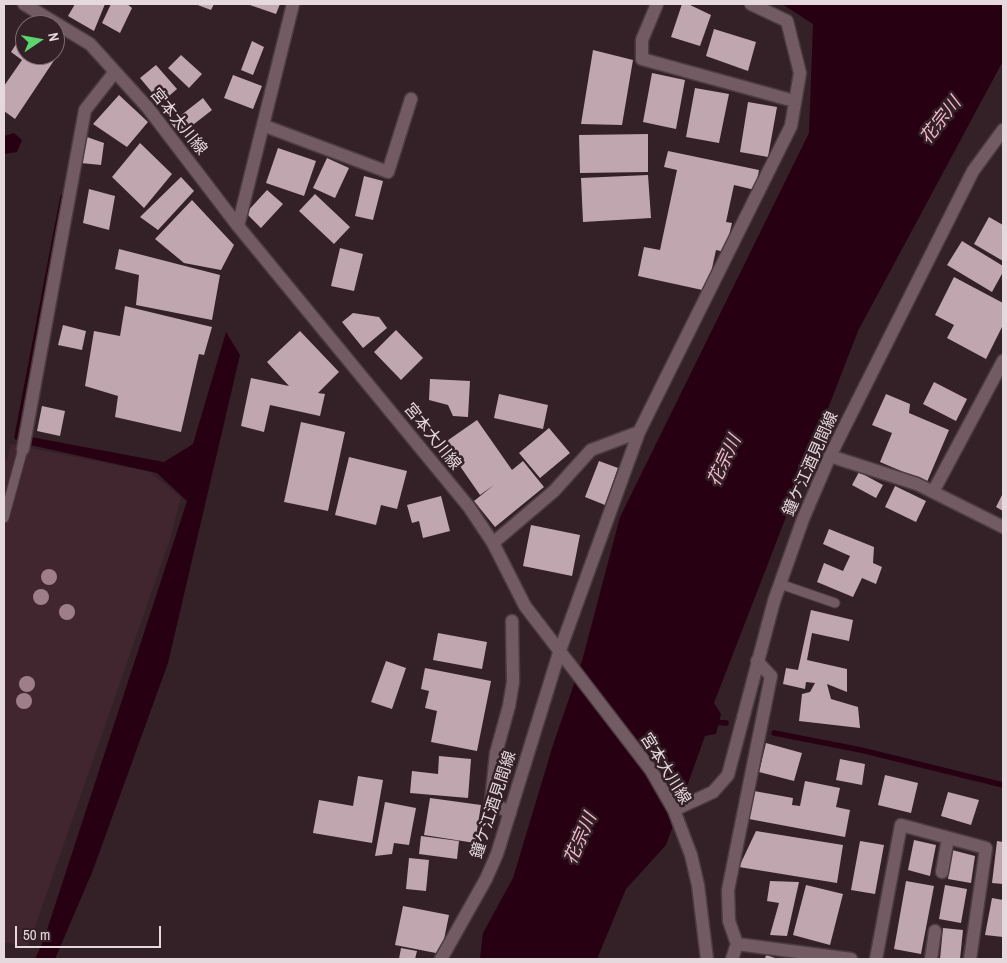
<!DOCTYPE html>
<html>
<head>
<meta charset="utf-8">
<style>
  body { margin:0 }
  #map { position:relative; width:1007px; height:963px; overflow:hidden; background:#342128; font-family:"Archivo Narrow",sans-serif }
  canvas { display:block }
  .frame { position:absolute; inset:0; border:5px solid #e6d9dd; pointer-events:none }
  .north { position:absolute; left:15px; top:15px; width:50px; height:50px; box-sizing:border-box; background:#342128; border:1px solid #7b6b70; border-radius:50%; rotate:78deg; font-size:14px; font-weight:700; line-height:20px; text-align:center; color:#e6d9dd }
  .north::after { content:''; display:block; margin:auto; width:18px; height:22px; background:#5bd56e; clip-path:polygon(50% 0,100% 100%,50% 72%,0 100%) }
  .scale { position:absolute; left:15px; top:926px; width:146px; height:22px; box-sizing:border-box; border:2px solid #e6d9dd; border-top:0; padding-left:6px; font-size:15px; line-height:18px; white-space:nowrap; color:#e6d9dd; -webkit-text-stroke:4px #342128; paint-order:stroke }
</style>
</head>
<body>
<div id="map">
<canvas width="1007" height="963"></canvas>
<div class="frame"></div>
<div class="north">N</div>
<div class="scale">50 m</div>
</div>
<script>
const context = document.querySelector('canvas').getContext('2d');
context.lineJoin = 'round';
function paint(path, color) {
  context.fillStyle = color;
  context.fill(path, 'evenodd');
}
function shape(rows) {
  const path = new Path2D();
  for (const r of rows) {
    path.moveTo(r[0], r[1]);
    for (let i = 2; i < r.length; i += 2) path.lineTo(r[i], r[i + 1]);
  }
  return path;
}
function strokePath(path, color, width, dash) {
  context.strokeStyle = color;
  context.lineWidth = width;
  context.lineCap = dash ? 'butt' : 'round';
  context.setLineDash(dash || []);
  context.stroke(path);
}
function write(font, color, halo, rows, align = 'center') {
  context.font = font + ' "Archivo Narrow","Noto Sans JP",sans-serif';
  context.lineWidth = 5;
  context.setLineDash([]);
  context.textBaseline = 'middle';
  context.strokeStyle = halo;
  context.fillStyle = color;
  for (const [text, x, y, turn = 0] of rows) {
    context.save();
    context.translate(x, y);
    context.rotate((+turn || 0) * Math.PI / 180);
    context.textAlign = isNaN(turn) ? turn : align;
    if (halo) context.strokeText(text, 0, 0);
    context.fillText(text, 0, 0);
    context.restore();
  }
}
paint(shape([
  [11,444,150,472,181,497,170,539,28,947,4,942,4,459,7,460]
]), '#412630');
paint(shape([
  [782,4,1003,4,1003,61,858,331,714,703,721,714,716,734,705,736,666,845,626,889,597,959,480,959,483,933,513,878,553,745,582,661,620,517,809,133,813,24],
  [14,133,22,140,17,152,4,154,4,136],
  [226,332,240,355,168,663,93,870,55,959,35,959,44,939,187,501,157,473,30,445,31,437,164,462,193,444]
]), '#270011');
strokePath(shape([
  [25,439,17,437,63,197],
  [713,722,726,723],
  [774,733,861,750,1003,785]
]), '#270011', 5.5);
paint(shape([
  [75,4,105,4,94,31,68,16],
  [111,4,127,4,132,8,120,33,102,23],
  [195,4,214,4,211,10],
  [247,4,280,4,276,14],
  [682,4,688,4,711,15,700,46,671,37],
  [714,29,756,42,748,71,706,56],
  [25,30,25,55,55,55,55,50,59,53,15,119,4,111,4,86,22,60,11,52],
  [252,41,264,47,253,75,241,70],
  [593,50,633,60,622,125,581,124],
  [181,55,202,74,189,88,168,68],
  [156,65,177,89,161,103,140,78],
  [652,73,685,80,676,129,643,122],
  [233,75,262,86,253,109,224,98],
  [695,88,729,94,719,143,686,137],
  [119,95,148,122,127,147,93,124],
  [203,98,212,110,180,135,171,123],
  [748,102,777,107,768,157,740,152],
  [648,134,648,172,580,173,579,135],
  [87,137,104,143,101,165,81,163],
  [140,143,172,174,144,208,112,177],
  [278,148,316,161,304,196,266,183],
  [668,151,759,170,755,190,734,185,726,222,732,223,725,252,716,250,707,291,638,276,644,247,660,250,677,170,664,167],
  [327,158,349,168,335,198,313,188],
  [648,175,651,218,583,222,581,178],
  [364,176,383,181,373,220,355,216],
  [181,177,194,191,158,230,140,217],
  [89,189,115,196,109,230,83,223],
  [267,190,283,204,261,228,246,213],
  [315,194,350,227,334,244,299,211],
  [192,200,234,245,221,270,184,263,155,239],
  [989,217,1003,225,1003,261,974,244],
  [962,241,1003,266,1003,272,992,292,947,265],
  [340,248,363,254,354,291,331,286],
  [119,249,220,275,212,320,136,305,139,275,115,269],
  [954,277,1003,303,1003,325,986,359,947,338,954,325,935,315],
  [125,306,212,327,204,355,199,354,181,432,115,417,118,396,85,386,94,331,120,336],
  [353,313,379,317,387,328,363,348,342,322],
  [63,325,86,331,82,350,58,345],
  [396,330,423,358,401,380,374,352],
  [300,331,339,372,318,393,325,394,320,416,270,405,264,432,241,426,251,378,289,386,267,362],
  [430,379,470,381,468,417,453,416,448,405,429,400],
  [934,382,967,399,956,421,923,404],
  [499,394,548,405,543,429,494,418],
  [886,394,910,404,909,413,949,430,927,482,880,462,892,433,872,425],
  [42,406,65,411,60,436,37,431],
  [477,420,512,470,523,461,544,487,495,527,474,501,494,485,480,495,444,443],
  [301,422,345,432,328,511,284,502],
  [549,428,570,453,540,478,519,453],
  [349,457,407,471,397,509,381,505,376,525,335,515],
  [599,461,618,468,605,505,585,497],
  [859,472,883,485,876,498,852,485],
  [895,486,926,501,916,522,885,507],
  [1003,493,1003,511,996,507],
  [441,496,450,531,423,538,419,521,412,523,407,505],
  [531,525,580,535,572,576,523,566],
  [829,529,874,547,873,563,882,567,876,584,862,578,853,597,817,582,824,563,843,571,850,556,823,544],
  [811,610,853,620,849,641,812,633,807,660,847,669,847,692,827,684,831,699,858,707,860,728,799,721,802,694,810,692,815,683,806,682,805,689,783,684,786,668,798,670],
  [438,633,487,642,482,669,433,660],
  [386,661,406,668,392,709,371,702],
  [425,668,491,681,477,751,431,742,437,711,425,708,429,691,421,689],
  [766,743,802,753,794,781,759,772],
  [439,756,471,759,468,798,410,793,412,771,438,774],
  [840,759,865,764,862,785,836,780],
  [885,775,918,783,911,813,878,805],
  [358,776,383,780,372,843,313,833,319,800,353,806],
  [805,781,840,788,836,807,850,810,845,837,749,819,754,791,793,798,792,805,800,806],
  [948,792,979,800,971,825,941,816],
  [430,798,481,805,475,843,424,835],
  [385,802,416,808,409,845,394,843,392,854,375,856],
  [756,831,843,845,837,883,739,867],
  [421,836,459,841,457,859,419,854],
  [914,840,936,845,930,876,908,870],
  [860,841,884,845,875,894,851,890],
  [997,841,1003,842,1003,884,992,883],
  [952,850,975,856,971,883,948,879],
  [409,858,429,860,426,891,406,889],
  [770,881,799,882,787,936,770,935,779,903,767,901],
  [906,881,934,886,921,954,894,949],
  [806,885,843,894,830,945,793,935],
  [945,885,967,889,961,923,939,919],
  [992,898,1003,900,1003,937,985,935],
  [403,906,449,915,441,954,395,945],
  [943,928,963,930,960,959,940,959],
  [401,948,417,951,415,959,399,959],
  [766,955,778,959,765,959]
]), '#c0a6ae');
const service = shape([
  [4,518,23,449],
  [780,584,835,603]
]);
const minor = shape([
  [657,4,642,40,642,59,787,99],
  [265,126,388,172,411,99],
  [238,226,293,4],
  [23,449,85,110,114,73],
  [830,456,917,484,1003,527],
  [933,492,1003,361],
  [493,543,554,491,591,450,639,432,791,126,800,73,787,21,751,4],
  [559,653,639,432],
  [510,813,491,802,496,753,509,706,513,682,512,621],
  [942,872,948,838],
  [737,944,851,959],
  [732,959,737,944,729,921,728,890,771,676,757,661],
  [876,959,901,825,986,848,970,959],
  [931,959,935,931]
]);
const secondary = shape([
  [24,4,90,44,148,108,238,226,469,507,493,543,525,606,651,770,674,810,691,855,698,885,707,959],
  [674,810,713,792,728,775,774,601,803,519,830,456,973,171,1003,130],
  [441,959,486,879,497,854,559,653]
]);
strokePath(service, '#4c3c42', 11);
strokePath(minor, '#4c3c42', 15);
strokePath(secondary, '#4c3c42', 15);
strokePath(service, '#735b63', 9);
strokePath(minor, '#735b63', 12);
strokePath(secondary, '#735b63', 12);
context.fillStyle = '#9e7e89';
for (const [x, y] of [
  [49,577],
  [41,597],
  [67,612],
  [27,684],
  [24,701]
]) {
  context.beginPath();
  context.arc(x, y, 8, 0, 2 * Math.PI);
  context.fill();
}
write('16px', '#e6d9dd', '#342128', [
  ["宮本大川線",178,122,51],
  ["宮本大川線",432,437,51],
  ["鐘ケ江酒見間線",811,464,-66],
  ["宮本大川線",665,769,58],
  ["鐘ケ江酒見間線",494,805,-72]
]);
write('italic 18px', '#f5b8cd', '#342128', [
  ["花宗川",941,121,-52],
  ["花宗川",725,461,-65],
  ["花宗川",581,839,-66]
]);
</script>
</body>
</html>
